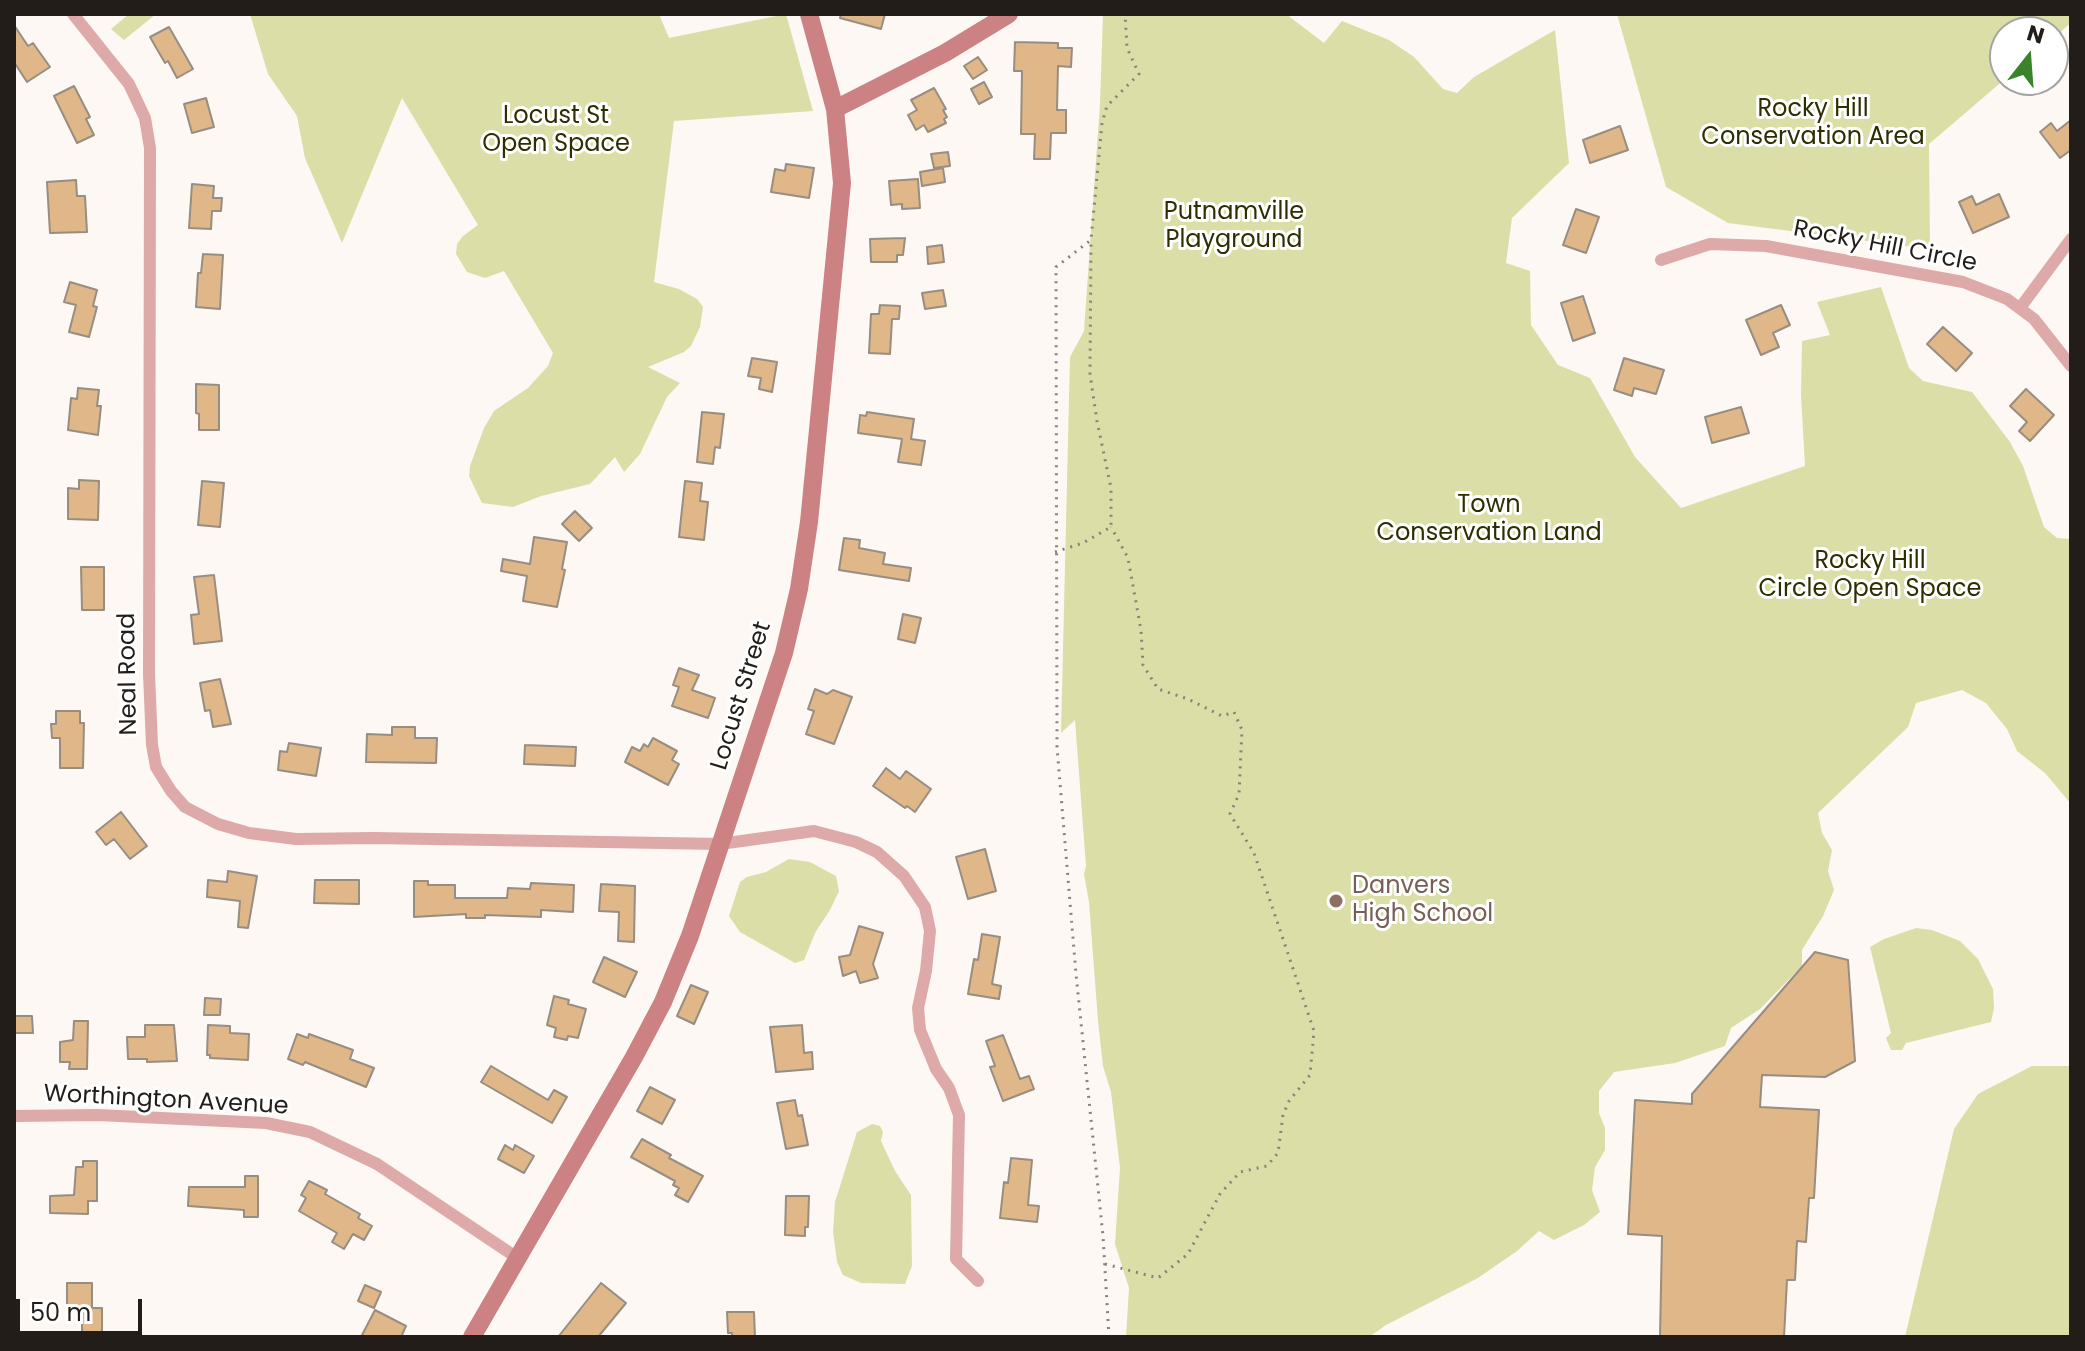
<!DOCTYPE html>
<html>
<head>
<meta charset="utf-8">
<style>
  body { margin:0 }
  #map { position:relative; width:2085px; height:1351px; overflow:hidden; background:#fdf8f3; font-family:Poppins,sans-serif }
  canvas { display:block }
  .frame { position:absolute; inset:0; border:16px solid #221d18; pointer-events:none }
  .north { position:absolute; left:1989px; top:16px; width:80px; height:80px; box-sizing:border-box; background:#fff; border:2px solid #a7a5a3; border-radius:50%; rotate:17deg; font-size:22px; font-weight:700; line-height:32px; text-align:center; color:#221d18 }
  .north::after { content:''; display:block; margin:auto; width:28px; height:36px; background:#39832a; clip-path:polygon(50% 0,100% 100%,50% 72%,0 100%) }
  .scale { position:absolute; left:16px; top:1299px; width:126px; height:36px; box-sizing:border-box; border:4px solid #221d18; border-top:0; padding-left:10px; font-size:24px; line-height:28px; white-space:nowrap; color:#221d18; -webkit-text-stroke:6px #fff; paint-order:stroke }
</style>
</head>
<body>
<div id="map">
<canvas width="2085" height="1351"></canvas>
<div class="frame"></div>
<div class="north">N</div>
<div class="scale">50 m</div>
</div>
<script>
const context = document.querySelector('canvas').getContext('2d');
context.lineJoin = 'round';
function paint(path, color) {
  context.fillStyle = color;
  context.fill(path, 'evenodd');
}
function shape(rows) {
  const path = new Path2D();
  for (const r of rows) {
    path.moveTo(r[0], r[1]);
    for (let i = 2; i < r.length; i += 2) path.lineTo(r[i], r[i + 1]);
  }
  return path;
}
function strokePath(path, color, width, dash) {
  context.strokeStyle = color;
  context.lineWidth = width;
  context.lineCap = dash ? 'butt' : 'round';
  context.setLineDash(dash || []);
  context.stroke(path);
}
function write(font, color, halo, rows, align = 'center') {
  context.font = font + ' Poppins,sans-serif';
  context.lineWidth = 6;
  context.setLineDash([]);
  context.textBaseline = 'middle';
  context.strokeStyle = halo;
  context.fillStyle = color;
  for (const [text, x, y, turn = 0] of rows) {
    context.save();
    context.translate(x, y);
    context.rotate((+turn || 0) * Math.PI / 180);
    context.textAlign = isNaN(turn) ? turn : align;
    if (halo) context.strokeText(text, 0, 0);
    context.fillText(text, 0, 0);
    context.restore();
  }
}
paint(shape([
  [129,14,156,14,124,40,111,29],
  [250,14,659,14,669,38,786,14,813,111,674,121,654,282,679,289,697,299,703,307,700,327,691,346,684,352,648,367,680,383,667,397,640,454,624,472,615,457,590,484,541,496,513,507,482,503,469,476,470,466,484,428,494,411,528,388,548,366,553,353,504,271,485,278,467,272,456,254,457,244,463,236,478,225,402,98,342,243,305,158,297,116,268,74],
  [1103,14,1286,14,1324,43,1342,21,1389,40,1414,57,1443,89,1457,93,1474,77,1555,30,1569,163,1512,218,1506,263,1530,271,1531,325,1558,365,1590,378,1635,457,1681,508,1805,466,1801,395,1802,341,1830,335,1817,302,1881,287,1909,368,1923,381,1972,392,2010,442,2023,466,2044,527,2057,538,2071,539,2071,804,2045,773,2017,751,2007,729,1986,703,1962,690,1916,703,1908,727,1818,813,1822,833,1832,850,1828,871,1834,890,1823,916,1802,950,1802,966,1760,1009,1731,1028,1725,1046,1675,1063,1614,1072,1599,1091,1599,1113,1605,1128,1605,1150,1595,1167,1592,1190,1600,1212,1584,1225,1554,1240,1539,1231,1517,1251,1478,1278,1386,1325,1369,1337,1126,1337,1129,1288,1115,1244,1120,1168,1111,1092,1103,1066,1098,1021,1089,902,1084,874,1086,866,1075,720,1061,733,1070,357,1084,331,1100,104],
  [1617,14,2071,14,2071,23,2053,38,2053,32,2005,32,2005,79,1929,144,1930,249,1728,223,1666,187],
  [789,859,810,862,836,876,839,891,830,910,816,931,804,960,795,963,740,932,729,916,740,882,747,877,766,872],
  [1916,928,1932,930,1960,941,1978,959,1993,989,1994,1008,1991,1022,1906,1043,1902,1050,1891,1050,1886,1038,1891,1033,1870,947,1884,939],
  [2032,1066,2071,1066,2071,1337,1905,1337,1954,1129,1978,1094],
  [872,1124,880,1126,883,1132,881,1141,895,1171,911,1195,912,1266,905,1284,861,1283,843,1275,837,1262,833,1232,835,1202,857,1132]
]), '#dbdea7');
const building = shape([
  [841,14,885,14,881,29,840,18,841,14],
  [14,25,28,46,33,43,50,67,27,82,14,62,14,25],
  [169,27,193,69,177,78,168,61,165,63,150,37,169,27],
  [1015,42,1058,43,1058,48,1072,48,1071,67,1058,66,1057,110,1066,110,1066,133,1051,133,1050,159,1034,159,1035,134,1021,134,1022,71,1014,71,1015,42],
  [978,57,987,70,973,79,964,66,978,57],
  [984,82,992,97,979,104,971,89,984,82],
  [74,86,90,117,86,119,94,135,77,143,54,96,74,86],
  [934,88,946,109,943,110,947,117,944,119,946,123,928,132,924,125,916,130,908,115,917,110,911,100,934,88],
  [206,98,214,127,192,133,184,104,206,98],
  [2071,120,2071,150,2060,158,2040,132,2051,123,2057,131,2071,120],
  [1620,126,1628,150,1590,163,1583,140,1620,126],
  [948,152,950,166,934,168,931,154,948,152],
  [786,164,814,168,809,198,771,192,775,169,785,171,786,164],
  [943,168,945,182,922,186,920,172,943,168],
  [918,179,920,208,902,209,902,204,891,205,889,181,918,179],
  [76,180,77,196,85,196,87,232,50,233,47,182,76,180],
  [192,184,214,186,213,198,222,198,221,211,212,211,211,229,189,228,192,184],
  [1999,194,2009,217,1973,233,1959,202,1972,196,1976,205,1999,194],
  [1576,209,1599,217,1586,253,1563,245,1576,209],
  [905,238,903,255,897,255,897,262,871,262,870,239,905,238],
  [942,245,944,262,928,264,927,247,942,245],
  [203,254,223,255,220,309,196,307,198,273,201,273,203,254],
  [70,282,97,290,93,306,97,307,89,337,69,332,76,305,64,302,70,282],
  [943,290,946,306,925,309,922,293,943,290],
  [1583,296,1595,333,1573,341,1561,303,1583,296],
  [880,305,900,306,899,319,892,319,890,354,869,353,871,314,879,314,880,305],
  [1781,305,1790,325,1773,333,1779,347,1761,355,1746,320,1781,305],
  [1943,327,1972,353,1956,371,1927,344,1943,327],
  [752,358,777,362,772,392,759,389,761,378,748,376,752,358],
  [1624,358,1664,370,1656,394,1634,388,1632,396,1614,390,1624,358],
  [196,384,219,385,219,430,199,430,199,414,196,413,196,384],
  [78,388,99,390,97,406,101,406,98,435,68,430,71,398,77,399,78,388],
  [2026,389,2054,415,2030,441,2019,431,2027,422,2010,406,2026,389],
  [1741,407,1749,433,1712,443,1705,417,1741,407],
  [702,412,724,414,720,448,715,447,713,464,697,462,702,412],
  [867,412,914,419,911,439,925,441,921,465,898,462,902,439,858,433,860,415,866,416,867,412],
  [79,480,99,481,98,520,68,519,68,488,79,489,79,480],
  [202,481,224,483,220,527,198,525,202,481],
  [685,481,702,483,700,501,708,502,704,540,679,537,685,481],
  [575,511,592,528,579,541,562,524,575,511],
  [534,537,567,542,562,569,565,570,557,607,523,601,527,576,501,571,503,559,530,564,534,537],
  [844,538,860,540,859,548,885,553,883,564,911,568,909,581,839,570,844,538],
  [81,567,104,567,104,610,82,610,81,567],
  [214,575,222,641,194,644,191,615,199,614,194,577,214,575],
  [903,614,921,618,915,643,898,639,903,614],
  [679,668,699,675,692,690,715,698,708,718,672,706,679,687,673,685,679,668],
  [220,679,231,724,213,727,210,710,205,711,200,683,220,679],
  [815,689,827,694,833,690,852,697,834,744,806,734,814,711,808,709,815,689],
  [56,711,80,711,80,723,84,723,83,768,60,768,60,738,52,738,51,724,56,724,56,711],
  [392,727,415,727,415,738,437,738,436,763,366,762,367,734,392,735,392,727],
  [653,738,677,751,672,760,679,764,668,785,625,762,632,747,640,751,644,744,648,747,653,738],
  [289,743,321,748,316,776,278,770,280,751,287,752,289,743],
  [525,745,576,747,575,766,524,764,525,745],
  [886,768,900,779,906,771,931,789,915,812,907,806,905,808,873,786,886,768],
  [121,812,147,846,130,859,114,839,106,845,96,832,121,812],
  [985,849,996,891,968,899,956,857,985,849],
  [228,871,257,876,248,928,238,927,240,901,207,897,208,880,227,882,228,871],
  [315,880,359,880,359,904,314,903,315,880],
  [414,881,428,881,428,885,455,885,455,898,507,898,508,888,530,889,531,883,574,885,573,912,541,910,541,917,485,915,485,918,466,918,466,914,414,917,414,881],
  [601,884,635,886,634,942,618,941,619,912,599,911,601,884],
  [859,926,883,933,873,964,878,978,860,983,856,971,843,976,839,957,850,955,859,926],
  [982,934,1000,937,992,984,1001,986,999,999,968,994,974,959,978,960,982,934],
  [1815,952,1848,960,1855,1061,1825,1077,1762,1075,1760,1107,1819,1110,1814,1198,1809,1198,1806,1242,1797,1241,1795,1280,1787,1280,1784,1337,1660,1337,1662,1236,1628,1234,1635,1100,1692,1104,1692,1094,1815,952],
  [604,957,637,972,625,997,593,982,604,957],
  [691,985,708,992,694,1024,677,1016,691,985],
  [554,996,569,1000,568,1004,586,1009,578,1038,568,1036,567,1040,554,1037,556,1028,547,1025,554,996],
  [205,998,221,999,220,1015,204,1015,205,998],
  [14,1016,32,1016,33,1033,14,1033,14,1016],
  [74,1021,88,1021,87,1069,69,1069,70,1062,60,1062,60,1042,73,1040,74,1021],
  [145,1025,174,1025,177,1061,147,1062,147,1059,128,1059,127,1037,145,1037,145,1025],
  [208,1025,230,1026,230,1033,249,1034,248,1060,210,1058,210,1055,207,1055,208,1025],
  [802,1025,804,1053,812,1052,813,1069,776,1072,770,1027,802,1025],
  [297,1034,308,1038,309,1034,353,1050,350,1059,374,1068,366,1087,305,1062,303,1065,288,1059,297,1034],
  [1003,1035,1020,1079,1029,1076,1034,1089,1003,1101,990,1067,995,1066,986,1041,1003,1035],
  [491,1066,548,1100,554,1090,567,1097,552,1123,481,1082,491,1066],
  [650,1087,675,1100,662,1124,637,1111,650,1087],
  [795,1100,798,1116,802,1115,808,1145,786,1149,777,1103,795,1100],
  [642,1139,671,1155,669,1158,703,1176,688,1202,675,1195,679,1188,673,1185,675,1181,631,1157,642,1139],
  [505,1145,513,1150,515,1145,534,1156,524,1173,498,1159,505,1145],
  [1011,1158,1032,1160,1028,1205,1039,1206,1037,1222,1000,1218,1004,1182,1008,1183,1011,1158],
  [83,1161,97,1161,97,1201,88,1201,88,1214,50,1213,50,1196,74,1195,76,1167,83,1167,83,1161],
  [245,1176,258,1176,258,1217,244,1217,244,1210,188,1206,189,1187,245,1187,245,1176],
  [309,1181,327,1190,325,1194,360,1214,358,1218,372,1226,364,1240,353,1234,344,1249,332,1242,337,1233,299,1211,306,1198,301,1195,309,1181],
  [786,1196,809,1196,808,1227,805,1227,805,1236,785,1235,786,1196],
  [67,1283,92,1283,92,1308,67,1308,67,1283],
  [601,1283,626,1303,598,1337,558,1337,601,1283],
  [365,1285,381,1292,374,1308,358,1301,365,1285],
  [82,1308,102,1308,102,1337,82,1337,82,1308],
  [375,1310,406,1326,401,1337,361,1337,375,1310],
  [727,1312,754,1312,755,1337,732,1337,732,1333,728,1333,727,1312]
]);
paint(building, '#dfb789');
strokePath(building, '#988d81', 2);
strokePath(shape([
  [1055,552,1083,543,1111,527,1111,488,1097,421,1090,374,1091,240],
  [1105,1264,1158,1278,1188,1254,1220,1194,1240,1172,1267,1166,1278,1153,1283,1115,1289,1101,1310,1075,1314,1031,1254,853,1230,814,1239,794,1242,730,1234,712,1222,716,1188,699,1158,689,1143,665,1141,630,1128,558,1111,527],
  [1109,1337,1103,1236,1076,974,1057,747,1056,267,1091,240,1102,123,1107,106,1139,74,1127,48,1125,14]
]), '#87827d', 3, [2, 6]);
strokePath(shape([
  [73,14,129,84,145,118,150,148,149,674,152,745,156,767,171,791,185,807,218,824,249,833,296,839,374,838,720,844,814,831,856,842,877,852,904,876,925,907,930,931,926,971,918,1008,920,1030,936,1069,949,1088,959,1115,956,1259,978,1281],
  [1661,260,1710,244,1766,246,1963,282,2007,299,2034,319,2071,366],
  [2020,308,2071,239],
  [14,1116,98,1115,266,1123,310,1132,377,1164,519,1259]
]), '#dda9a9', 12);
strokePath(shape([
  [835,109,945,53,1009,14],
  [472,1337,634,1057,663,1002,690,936,784,653,799,589,809,522,842,183,835,109,809,14]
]), '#cc8182', 18);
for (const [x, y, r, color] of [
  [1336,901,8,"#8d6e63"]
]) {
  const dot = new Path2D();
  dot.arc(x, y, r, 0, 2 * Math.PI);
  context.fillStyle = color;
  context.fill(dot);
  strokePath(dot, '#fff', 3);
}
write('24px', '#2e2e00', '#fff', [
  ["Rocky Hill",1813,110],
  ["Conservation Area",1813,138],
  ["Locust St",556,117],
  ["Open Space",556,145],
  ["Putnamville",1234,213],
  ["Playground",1234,241],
  ["Town",1489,506],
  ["Conservation Land",1489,534],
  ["Rocky Hill",1870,562],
  ["Circle Open Space",1870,590]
]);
write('24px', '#221d18', '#fff', [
  ["Rocky Hill Circle",1885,247,11],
  ["Neal Road",129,674,-91],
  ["Locust Street",742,696,-73],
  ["Worthington Avenue",166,1101,3]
]);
write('24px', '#785e54', '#fff', [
  ["Danvers",1352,887],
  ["High School",1352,915]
], 'left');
</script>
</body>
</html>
